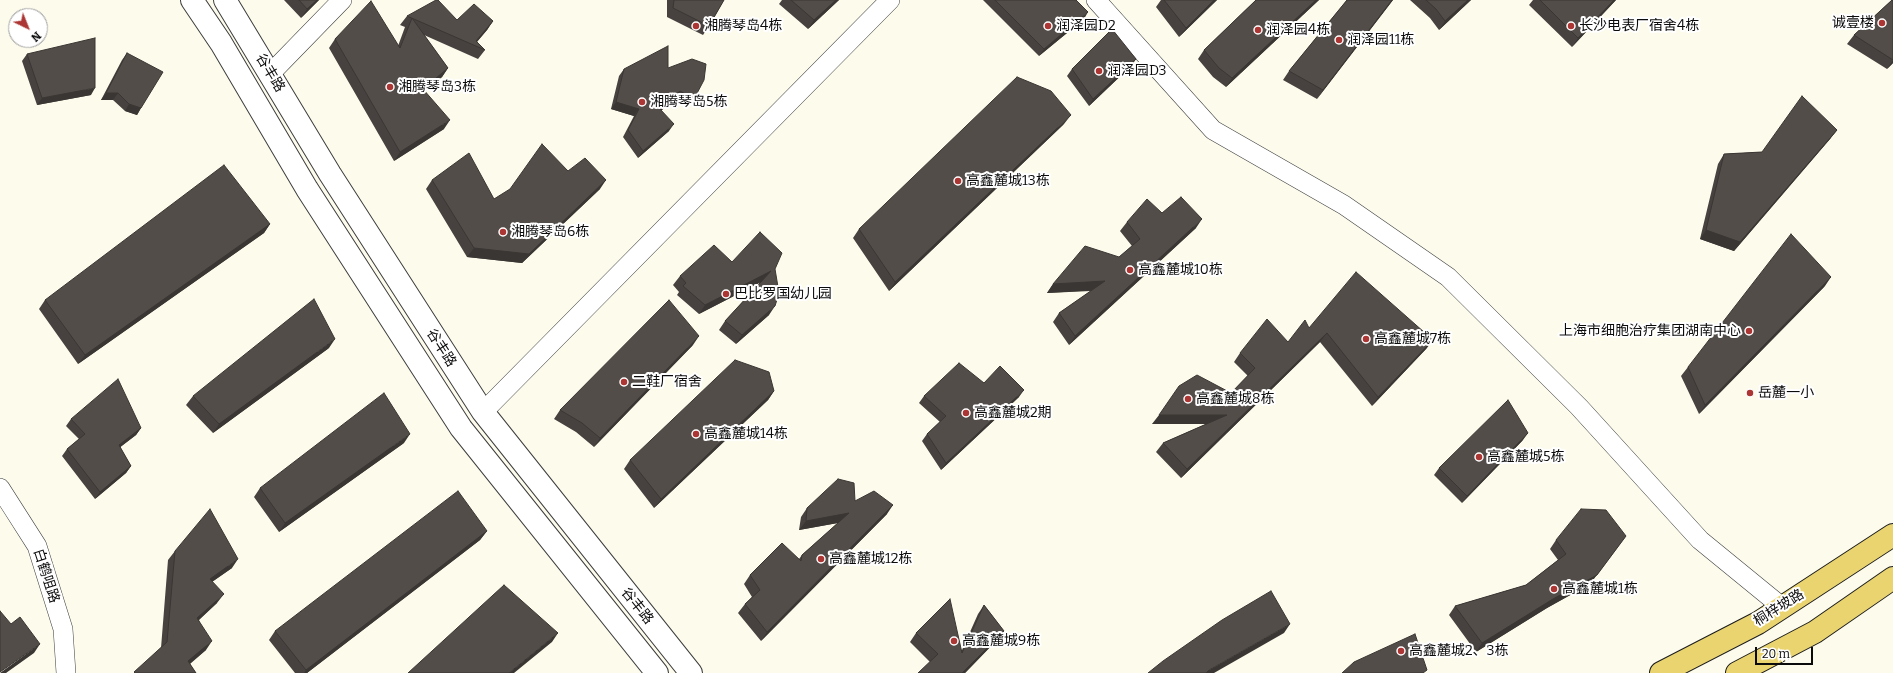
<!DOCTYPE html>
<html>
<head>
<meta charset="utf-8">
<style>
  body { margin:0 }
  #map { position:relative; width:1893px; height:673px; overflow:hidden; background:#fdfbec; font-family:Bitter,serif }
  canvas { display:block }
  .north { position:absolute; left:8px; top:8px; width:40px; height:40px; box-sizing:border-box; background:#fff; border:1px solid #9d9d9d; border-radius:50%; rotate:137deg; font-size:11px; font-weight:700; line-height:16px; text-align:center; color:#0b0b0b }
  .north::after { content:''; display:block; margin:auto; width:14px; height:18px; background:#ab3634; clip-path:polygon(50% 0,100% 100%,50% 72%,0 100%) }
  .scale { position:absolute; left:1755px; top:647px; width:58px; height:18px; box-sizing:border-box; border:2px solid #0b0b0b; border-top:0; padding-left:5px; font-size:12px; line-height:14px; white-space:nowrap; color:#0b0b0b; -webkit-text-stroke:3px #fff; paint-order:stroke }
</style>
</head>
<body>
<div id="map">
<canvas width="1893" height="673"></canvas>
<div class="north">N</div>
<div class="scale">20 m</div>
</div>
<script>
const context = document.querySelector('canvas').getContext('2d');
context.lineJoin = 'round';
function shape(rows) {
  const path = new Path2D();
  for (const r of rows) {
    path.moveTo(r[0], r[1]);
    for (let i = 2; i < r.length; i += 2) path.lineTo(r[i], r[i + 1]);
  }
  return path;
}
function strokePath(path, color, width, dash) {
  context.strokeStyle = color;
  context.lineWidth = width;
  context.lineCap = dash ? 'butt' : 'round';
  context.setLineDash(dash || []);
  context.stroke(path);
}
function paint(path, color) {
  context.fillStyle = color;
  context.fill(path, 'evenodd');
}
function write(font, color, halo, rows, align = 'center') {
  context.font = font + ' Bitter,"Noto Sans SC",serif';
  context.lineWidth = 4;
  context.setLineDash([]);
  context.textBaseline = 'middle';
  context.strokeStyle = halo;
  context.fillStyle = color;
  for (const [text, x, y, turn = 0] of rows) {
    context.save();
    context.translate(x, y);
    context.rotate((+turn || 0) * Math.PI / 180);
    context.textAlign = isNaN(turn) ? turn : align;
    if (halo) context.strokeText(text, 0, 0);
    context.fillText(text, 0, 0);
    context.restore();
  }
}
const minor = shape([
  [1096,0,1213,130,1344,205,1448,277,1579,407,1700,540,1782,607],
  [270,74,342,0],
  [483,412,890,0],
  [0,488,37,546,63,629,66,673]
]);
const tertiary = shape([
  [192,0,221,43,307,189,461,428,657,673],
  [225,0,330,174,483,412,691,673]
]);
const primary = shape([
  [1661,673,1758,623,1893,535],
  [1737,673,1815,632,1893,578]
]);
strokePath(minor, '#3e3e3e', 20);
strokePath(tertiary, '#3e3e3e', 24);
strokePath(primary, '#1c1c1c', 24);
strokePath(minor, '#fff', 19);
strokePath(tertiary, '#fff', 22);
strokePath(primary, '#e9d470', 22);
paint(shape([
  [284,0,319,0,301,18],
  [667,0,724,0,709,26,703,35,667,17],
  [782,0,839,0,808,29,779,4],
  [983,0,1076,0,1084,19,1039,56],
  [1161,0,1217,0,1179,37,1156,7],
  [1256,0,1319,0,1226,87,1213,77,1198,59,1204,50],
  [1347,0,1393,0,1317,99,1283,80,1289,71],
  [1410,0,1471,0,1439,30,1430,18],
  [1533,0,1616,0,1572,47,1529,5],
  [1892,0,1893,63,1887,69,1847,44,1854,35],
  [407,16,457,20,493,21,487,30,477,42,485,50,478,59,424,35,448,68,442,77,425,91,444,129,394,161,329,48,335,39,398,46,405,27,400,25],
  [127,53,141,108,137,115,125,111,113,100,101,100,122,60],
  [27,54,91,95,37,105,22,61],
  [1136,59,1131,66,1089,106,1067,76,1072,69],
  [668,68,694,99,689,106,675,98,661,111,669,131,638,158,623,137,634,116,611,109,619,76,624,69],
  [1064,124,889,291,853,238,859,229],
  [1837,130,1830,139,1734,251,1700,239,1718,164,1724,154,1762,152],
  [568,171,600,189,522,263,467,257,426,189,432,180,494,199],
  [1162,213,1196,228,1069,345,1053,322,1059,313,1091,291,1047,293,1053,284,1119,257,1132,246,1120,231,1127,222],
  [270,224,264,233,78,364,39,309,45,300],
  [732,262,775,269,769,315,736,344,719,330,725,321,761,282,699,314,677,295,679,292,673,285,680,276],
  [1825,286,1699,414,1681,376,1688,367],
  [1309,328,1433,340,1426,349,1372,406,1320,342,1181,478,1156,452,1163,443,1206,424,1152,424,1231,393,1248,376,1234,362,1240,353,1288,342],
  [693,345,594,447,576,432,554,419,560,410],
  [329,348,213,433,186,405,193,396],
  [984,383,1019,397,941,470,922,441,927,434,940,422,919,403,924,396],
  [774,391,768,400,654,508,624,469,630,460],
  [71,419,141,428,136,435,120,447,131,466,126,473,95,499,62,456,67,449,79,439,66,426],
  [1523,440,1462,503,1434,475,1439,468],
  [404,443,279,532,254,497,260,488],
  [855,501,887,514,761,641,738,613,745,604,752,597,744,584,750,575,799,559,802,555,838,523,799,530,801,517,807,508],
  [487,531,480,540,307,673,295,673,269,640,275,631],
  [1556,540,1619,545,1590,584,1547,608,1476,652,1449,615,1455,606,1526,585,1558,560,1550,549],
  [175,551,232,568,212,582,217,603,199,620,206,650,190,664,196,673,134,673,161,648,168,560],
  [984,605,1004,631,997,640,965,673,930,662,910,642,916,633,962,650,978,614]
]), '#47423f');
paint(shape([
  [317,0,319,0,301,18,307,9],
  [836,0,839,0,808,29,814,20],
  [1214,0,1217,0,1179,37,1186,28],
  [1316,0,1319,0,1226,87,1232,78],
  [1392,0,1393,0,1317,99,1323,90],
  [1468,0,1471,0,1439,30,1445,21],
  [1614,0,1616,0,1572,47,1578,38],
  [1088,12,1084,19,1039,56,1044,49],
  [493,21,487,30,474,45,476,41],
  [1136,59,1131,66,1089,106,1093,99],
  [1893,60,1893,63,1887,69],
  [448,68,442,77,417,98,423,89],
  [95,88,91,95,37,105,42,98],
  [680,91,675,98,655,116,660,109],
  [106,93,118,93,113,100,101,100],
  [616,102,639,109,634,116,611,109],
  [129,104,141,108,137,115,125,111],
  [1071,115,1064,124,889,291,895,282],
  [450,120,444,129,394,161,400,152],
  [674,124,669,131,638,158,643,151],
  [1837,130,1830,139,1734,251,1700,239,1706,230],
  [606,180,600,189,522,263,467,257,474,248],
  [1202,219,1196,228,1069,345,1075,336],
  [270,224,264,233,78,364,85,355],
  [771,271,765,280,699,314,705,305],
  [1831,277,1825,286,1699,414,1705,405],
  [1105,281,1098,290,1047,293,1053,284],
  [775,306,769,315,736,344,742,335],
  [1327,333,1320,342,1181,478,1187,469],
  [699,336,693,345,594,447,600,438],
  [335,339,329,348,213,433,219,424],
  [1433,340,1426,349,1372,406,1378,397],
  [1024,390,1019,397,941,470,946,463],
  [774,391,768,400,654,508,661,499],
  [1159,415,1227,415,1220,424,1152,424],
  [141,428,136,435,114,452,119,445],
  [1528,433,1523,440,1462,503,1467,496],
  [410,434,404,443,279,532,285,523],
  [131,466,126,473,95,499,100,492],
  [893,505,887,514,761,641,767,632],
  [849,513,843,522,799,530,806,521],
  [487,531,480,540,307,673,304,673,306,670],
  [1626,536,1590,584,1547,608,1476,652,1482,643],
  [238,559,232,568,203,588,210,579],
  [224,594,217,603,191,627,197,618],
  [1290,624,1284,633,1214,673,1206,673,1209,670],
  [1004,631,997,640,965,673,962,673],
  [558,633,552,642,514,673,509,673],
  [212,641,206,650,182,670,188,661],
  [40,644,34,653,6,673,0,673]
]), '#3a3633');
const building = shape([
  [299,0,317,0,307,9,299,0],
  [436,0,438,0,457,20,474,4,493,21,476,41,485,50,407,16,436,0],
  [674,0,724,0,709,26,673,8,674,0],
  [791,0,836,0,814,20,791,0],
  [995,0,1076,0,1088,12,1044,49,995,0],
  [1164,0,1214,0,1186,28,1164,0],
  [1256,0,1316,0,1232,78,1219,68,1204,50,1256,0],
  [1347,0,1392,0,1323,90,1289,71,1347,0],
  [1426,0,1468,0,1445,21,1436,9,1426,0],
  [1540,0,1614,0,1578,38,1540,0],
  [1892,0,1893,0,1893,60,1854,35,1892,0],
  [371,1,400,48,412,18,448,68,423,89,450,120,400,152,335,39,371,1],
  [1112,29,1136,59,1093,99,1072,69,1112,29],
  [95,38,95,88,42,98,27,54,95,38],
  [668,46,668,68,692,59,706,64,704,80,694,99,680,91,660,109,674,124,643,151,628,130,639,109,616,102,624,69,668,46],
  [127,53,163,72,141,108,129,104,118,93,106,93,127,53],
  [1017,77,1051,91,1071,115,895,282,859,229,1017,77],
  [1802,96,1837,130,1740,242,1706,230,1724,154,1762,152,1802,96],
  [542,144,568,171,585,158,606,180,529,254,474,248,432,180,469,153,494,199,510,189,542,144],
  [224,165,270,224,85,355,45,300,224,165],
  [1181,197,1202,219,1075,336,1059,313,1105,281,1053,284,1085,246,1119,257,1140,239,1127,222,1147,199,1162,213,1181,197],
  [760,232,782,253,775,269,779,293,775,306,742,335,725,321,771,271,705,305,683,286,686,283,680,276,714,245,732,262,760,232],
  [1791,234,1831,277,1705,405,1688,367,1791,234],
  [1356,272,1433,340,1378,397,1327,333,1187,469,1163,443,1227,415,1159,415,1179,386,1197,375,1231,393,1255,368,1240,353,1267,319,1288,342,1305,320,1309,328,1356,272],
  [314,299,335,339,219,424,193,396,314,299],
  [669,300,699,336,600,438,582,423,560,410,669,300],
  [735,360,769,372,774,391,661,499,630,460,735,360],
  [959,363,984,383,1000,366,1024,390,946,463,927,434,946,416,924,396,959,363],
  [118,379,141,428,119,445,131,466,100,492,67,449,85,434,71,419,118,379],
  [384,393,410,434,285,523,260,488,384,393],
  [1508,400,1528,433,1467,496,1439,468,1508,400],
  [838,479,854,483,855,501,874,491,893,505,767,632,745,604,760,590,750,575,782,543,801,561,802,555,849,513,806,521,807,508,838,479],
  [458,491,487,531,306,670,275,631,458,491],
  [210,509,238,559,210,579,224,594,197,618,212,641,188,661,196,673,135,673,134,672,167,642,175,551,210,509],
  [1581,509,1606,510,1626,536,1597,575,1553,599,1482,643,1455,606,1526,585,1566,554,1556,540,1581,509],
  [504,585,558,633,509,673,408,673,504,585],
  [1271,591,1290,624,1209,670,1206,673,1148,673,1163,661,1222,620,1271,591],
  [950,599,962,653,984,605,1004,631,962,673,918,673,938,654,916,633,950,599],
  [0,611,11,624,20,617,40,644,0,672,0,611],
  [1415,634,1427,670,1423,673,1342,673,1354,662,1415,634]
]);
paint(building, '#534d49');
strokePath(building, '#3a3633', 1);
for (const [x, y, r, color] of [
  [1882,23,4,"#ab3634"],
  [696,26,4,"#ab3634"],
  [1048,26,4,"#ab3634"],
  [1571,26,4,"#ab3634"],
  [1258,30,4,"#ab3634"],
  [1339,40,4,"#ab3634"],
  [1099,71,4,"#ab3634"],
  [390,87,4,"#ab3634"],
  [642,102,4,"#ab3634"],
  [958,181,4,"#ab3634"],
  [503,232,4,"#ab3634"],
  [1130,270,4,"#ab3634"],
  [726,294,4,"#ab3634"],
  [1749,331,4,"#ab3634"],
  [1366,339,4,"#ab3634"],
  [624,382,4,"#ab3634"],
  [1750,393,4,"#ab3634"],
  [1188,399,4,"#ab3634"],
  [966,413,4,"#ab3634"],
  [696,434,4,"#ab3634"],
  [1479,457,4,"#ab3634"],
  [821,559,4,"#ab3634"],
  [1554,589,4,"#ab3634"],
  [954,641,4,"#ab3634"],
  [1401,651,4,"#ab3634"]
]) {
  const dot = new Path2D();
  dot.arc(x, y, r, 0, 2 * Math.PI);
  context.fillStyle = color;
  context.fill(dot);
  strokePath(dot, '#fff', 1.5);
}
write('14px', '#0b0b0b', '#fff', [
  ["诚壹楼",1874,23,"right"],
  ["湘腾琴岛4栋",704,26],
  ["润泽园D2",1056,26],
  ["长沙电表厂宿舍4栋",1579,26],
  ["润泽园4栋",1266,30],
  ["润泽园11栋",1347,40],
  ["润泽园D3",1107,71],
  ["湘腾琴岛3栋",398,87],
  ["湘腾琴岛5栋",650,102],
  ["高鑫麓城13栋",966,181],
  ["湘腾琴岛6栋",511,232],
  ["高鑫麓城10栋",1138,270],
  ["巴比罗国幼儿园",734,294],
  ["上海市细胞治疗集团湖南中心",1741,331,"right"],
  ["高鑫麓城7栋",1374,339],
  ["二鞋厂宿舍",632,382],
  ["岳麓一小",1758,393],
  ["高鑫麓城8栋",1196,399],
  ["高鑫麓城2期",974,413],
  ["高鑫麓城14栋",704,434],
  ["高鑫麓城5栋",1487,457],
  ["高鑫麓城12栋",829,559],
  ["高鑫麓城1栋",1562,589],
  ["高鑫麓城9栋",962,641],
  ["高鑫麓城2、3栋",1409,651]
], 'left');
write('14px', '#0b0b0b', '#fff', [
  ["谷丰路",270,73,59],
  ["谷丰路",441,348,57],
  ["白鹤咀路",46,576,72],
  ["谷丰路",637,606,51],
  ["桐梓坡路",1779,608,-32]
]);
</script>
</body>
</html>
